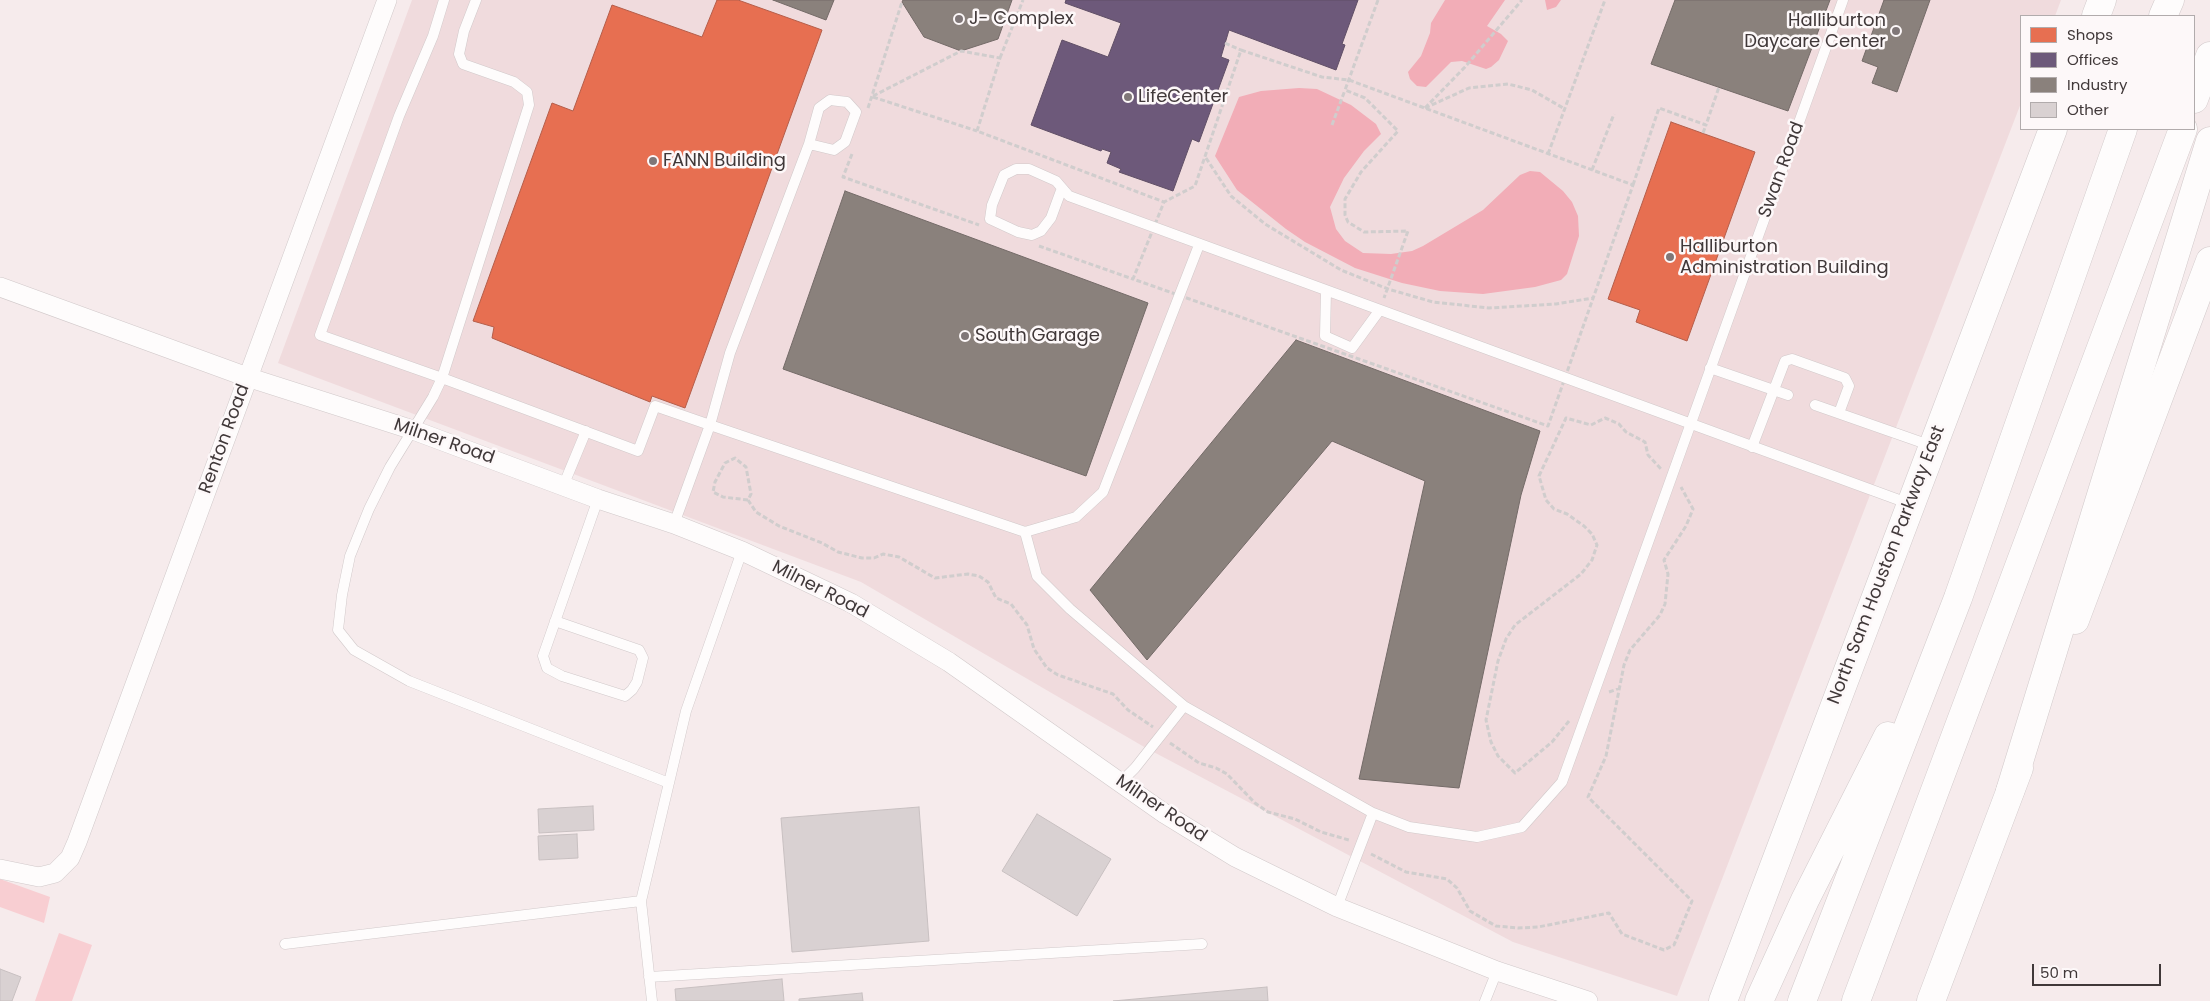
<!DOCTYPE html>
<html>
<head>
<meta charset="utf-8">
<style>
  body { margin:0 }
  #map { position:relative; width:2210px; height:1001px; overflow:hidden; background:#f6ebec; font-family:Poppins,sans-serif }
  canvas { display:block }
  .legend { position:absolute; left:2020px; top:15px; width:175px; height:115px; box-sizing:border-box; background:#fdf8f9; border:1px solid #b1abac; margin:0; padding:6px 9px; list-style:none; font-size:15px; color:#403839 }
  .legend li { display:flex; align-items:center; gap:10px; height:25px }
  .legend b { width:25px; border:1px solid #b1abac }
  .scale { position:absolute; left:2032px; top:964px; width:129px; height:22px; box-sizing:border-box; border:2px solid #403839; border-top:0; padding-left:6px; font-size:15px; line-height:18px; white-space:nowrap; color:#403839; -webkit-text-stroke:4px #fdf8f9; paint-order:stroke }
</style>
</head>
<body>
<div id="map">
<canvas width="2210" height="1001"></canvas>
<ul class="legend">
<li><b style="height:14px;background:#e76f51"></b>Shops</li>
<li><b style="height:14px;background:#6d597a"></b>Offices</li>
<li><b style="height:14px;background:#8a817c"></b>Industry</li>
<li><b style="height:14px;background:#d9d1d2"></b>Other</li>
</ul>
<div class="scale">50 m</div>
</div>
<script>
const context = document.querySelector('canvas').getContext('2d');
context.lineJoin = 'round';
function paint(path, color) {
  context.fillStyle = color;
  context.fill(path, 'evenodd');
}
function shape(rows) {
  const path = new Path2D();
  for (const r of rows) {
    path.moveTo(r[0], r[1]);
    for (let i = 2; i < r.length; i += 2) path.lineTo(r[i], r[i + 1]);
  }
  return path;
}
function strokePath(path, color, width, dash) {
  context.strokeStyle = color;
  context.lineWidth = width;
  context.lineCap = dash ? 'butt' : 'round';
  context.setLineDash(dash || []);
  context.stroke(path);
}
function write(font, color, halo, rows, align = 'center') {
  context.font = font + ' Poppins,sans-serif';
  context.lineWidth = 5;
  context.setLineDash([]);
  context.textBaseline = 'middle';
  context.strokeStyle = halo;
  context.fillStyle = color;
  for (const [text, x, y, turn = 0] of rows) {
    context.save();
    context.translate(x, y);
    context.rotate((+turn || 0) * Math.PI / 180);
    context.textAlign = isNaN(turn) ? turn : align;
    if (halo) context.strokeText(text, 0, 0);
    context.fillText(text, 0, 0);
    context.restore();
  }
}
paint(shape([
  [412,0,2061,0,2055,16,2021,16,2021,103,1677,996,1513,942,1146,748,861,582,278,363]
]), '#f0dbdd');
paint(shape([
  [0,879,50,897,44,923,0,907],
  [59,933,92,945,72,1001,35,1001]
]), '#f8ced2');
paint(shape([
  [1445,0,1505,0,1487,26,1501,34,1508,41,1499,60,1491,67,1486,69,1462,61,1451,62,1426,87,1417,86,1410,79,1408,72,1421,56,1430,33,1431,23],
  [1545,0,1561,0,1556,7,1547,10],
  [1299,88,1317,89,1351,105,1376,124,1381,134,1364,151,1344,178,1330,207,1336,229,1345,241,1363,253,1391,254,1412,251,1423,246,1483,210,1520,175,1530,171,1540,172,1563,191,1572,202,1578,216,1579,236,1567,274,1561,280,1535,287,1483,294,1440,291,1402,283,1355,268,1305,242,1286,229,1237,190,1215,156,1239,97,1261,91]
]), '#f2adb7');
const shops = shape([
  [717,0,738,0,822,30,685,408,652,396,650,402,492,338,494,327,473,321,552,103,573,111,612,5,702,37,717,0],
  [1671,122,1755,152,1687,341,1636,322,1640,310,1608,299,1671,122]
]);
paint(shops, '#e76f51');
strokePath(shops, '#b55e4a', 1);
const offices = shape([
  [1066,0,1358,0,1342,44,1345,45,1336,70,1229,30,1221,57,1229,60,1199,142,1192,139,1173,191,1119,172,1121,169,1107,163,1111,152,1102,149,1101,151,1031,125,1062,40,1108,57,1121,23,1065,3,1066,0]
]);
paint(offices, '#6d597a');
strokePath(offices, '#604f66', 1);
const industry = shape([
  [773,0,834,0,826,20,773,0],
  [903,0,1012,0,998,39,961,51,924,37,902,2,903,0],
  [1675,0,1830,0,1788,111,1651,64,1675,0],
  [1884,0,1930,0,1897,92,1872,83,1878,67,1862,61,1884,0],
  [845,191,1148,303,1086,476,783,369,845,191],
  [1296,340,1540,431,1521,495,1459,788,1359,779,1425,481,1332,441,1147,660,1090,590,1296,340]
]);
paint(industry, '#8a817c');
strokePath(industry, '#746b68', 1);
const building = shape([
  [593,806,594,830,539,833,538,809,593,806],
  [919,807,929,941,792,952,781,818,919,807],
  [1037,814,1111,859,1077,916,1002,871,1037,814],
  [577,834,578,858,539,860,538,836,577,834],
  [0,969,21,977,12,1001,0,1001,0,969],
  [782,979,784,1001,676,1001,675,989,782,979],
  [1267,987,1268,1001,1113,1001,1267,987],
  [862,993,863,1001,799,1001,799,999,862,993]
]);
paint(building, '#d9d1d2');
strokePath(building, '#c8c0c1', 1);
const lane = shape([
  [444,0,433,36,399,116,320,335,442,378,433,397,390,467,369,509,350,556,342,595,338,630,354,650,409,681,669,783],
  [476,0,464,31,459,54,463,64,514,82,527,92,529,105,442,378,638,451,655,406,710,425,674,524],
  [809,144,819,108,830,100,847,102,856,112,845,142,834,150,809,144,730,353,710,425,1025,532,1076,517,1103,492,1199,245],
  [1062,188,1051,218,1041,231,1032,235,1018,232,990,219,992,205,1004,175,1016,169,1029,169,1056,181,1062,188,1069,196,1910,504],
  [1326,291,1325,336,1352,348,1379,311],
  [1710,368,1788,395],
  [1815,405,1932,446],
  [1752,447,1785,361,1792,359,1845,378,1849,386,1839,413],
  [564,484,586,431],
  [1025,532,1037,576,1070,609,1184,706,1373,813],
  [555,621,639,650,643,658,637,682,632,690,625,696,562,676,547,668,543,656,598,499],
  [1120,783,1135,768,1184,706],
  [1337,907,1373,813,1409,827,1477,837,1522,827,1562,782,1843,0],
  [285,944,641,901],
  [649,977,1202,944],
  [652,1001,641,901,686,711,742,551],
  [1485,1001,1497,971]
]);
const street = shape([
  [0,287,247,377,413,430,598,499,674,524,742,551,851,603,949,662,1165,814,1235,857,1337,907,1497,971,1588,1001],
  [0,869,39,877,55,873,70,858,77,842,387,0]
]);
const secondary = shape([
  [2096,16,2102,0],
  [2075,620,2210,261],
  [1723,1001,2053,129],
  [1931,1001,2019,768]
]);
const highway = shape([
  [2163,16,2170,0],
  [2194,99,2210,56],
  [2010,791,2210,141],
  [1759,1001,1805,900,1888,736],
  [1802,1001,1958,598,2123,129],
  [1856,1001,2183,129]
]);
strokePath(lane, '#d1c9ca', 11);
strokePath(street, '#d1c9ca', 20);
strokePath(secondary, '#d1c9ca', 29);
strokePath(highway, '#d1c9ca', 29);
strokePath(shape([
  [1378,0,1345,90,1365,98,1398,131,1361,172,1345,199,1345,215,1348,222,1364,232,1408,231,1384,298],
  [1225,43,1241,50],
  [1241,50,1322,77,1349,80,1633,185,1548,426,1133,279,1164,202,1195,186,1241,50],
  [1000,58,1023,0],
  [873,96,961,51,1000,58,977,131,1164,202],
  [873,97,977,131],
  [868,108,902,2],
  [1425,108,1469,88,1508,84,1532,90,1565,109],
  [1425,108,1465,67,1522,0],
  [1332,125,1345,90],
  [1703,133,1706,125],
  [852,154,843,177,979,225],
  [1548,154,1605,0],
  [1206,158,1231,196,1265,224,1341,270,1388,289,1433,302,1489,308,1556,304,1593,298],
  [1592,170,1614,114],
  [1633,185,1659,108,1706,125,1719,87],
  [1039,246,1133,279],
  [748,500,723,497,713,492,715,482,725,463,735,458,746,467,751,494,748,500,756,512,779,526,822,543,838,552,862,558,874,558,883,554,899,557,935,578,968,574,979,576,988,582,996,598,1011,604,1027,625,1034,649,1047,668,1058,675,1113,694,1128,710,1153,727],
  [1609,692,1620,688],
  [1569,721,1552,742,1515,773,1498,756,1491,742,1486,720,1498,661,1506,639,1515,625,1581,574,1592,560,1597,545,1592,534,1584,526,1567,514,1554,509,1546,500,1539,476,1566,418,1591,425,1605,418,1619,424,1626,432,1645,442,1648,455,1662,470],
  [1170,743,1199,763,1216,768,1227,774,1255,803,1268,812,1295,819,1321,832,1349,840],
  [1371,854,1406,872,1447,879,1457,888,1470,911,1496,926,1518,928,1538,927,1609,913,1622,934,1664,950,1674,945,1692,901,1588,797,1606,756,1624,665,1630,650,1660,615,1665,604,1668,574,1664,560,1686,526,1693,509,1681,487]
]), '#d0cdcd', 3, [5, 2.5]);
strokePath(lane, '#fefcfc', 10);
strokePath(street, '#fefcfc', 19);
strokePath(secondary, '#fefcfc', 28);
strokePath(highway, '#fefcfc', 28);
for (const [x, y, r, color] of [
  [959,19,5,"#807778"],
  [1896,31,5,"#807778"],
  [1128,97,5,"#807778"],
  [653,161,5,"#807778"],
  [1670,257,5,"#807778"],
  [965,336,5,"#807778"]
]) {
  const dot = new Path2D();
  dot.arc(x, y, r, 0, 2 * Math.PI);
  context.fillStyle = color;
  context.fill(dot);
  strokePath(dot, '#fdf8f9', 2);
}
write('18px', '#403839', '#fdf8f9', [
  ["J- Complex",969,19],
  ["Halliburton",1886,21,"right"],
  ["Daycare Center",1886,42,"right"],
  ["LifeCenter",1138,97],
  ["FANN Building",663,161],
  ["Halliburton",1680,247],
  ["Administration Building",1680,268],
  ["South Garage",975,336]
], 'left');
write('18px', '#403839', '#fdf8f9', [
  ["Swan Road",1782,170,-70],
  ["Renton Road",225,439,-70],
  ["Milner Road",444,442,19],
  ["North Sam Houston Parkway East",1887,565,-69],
  ["Milner Road",820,590,27],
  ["Milner Road",1161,809,34]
]);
</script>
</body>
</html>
